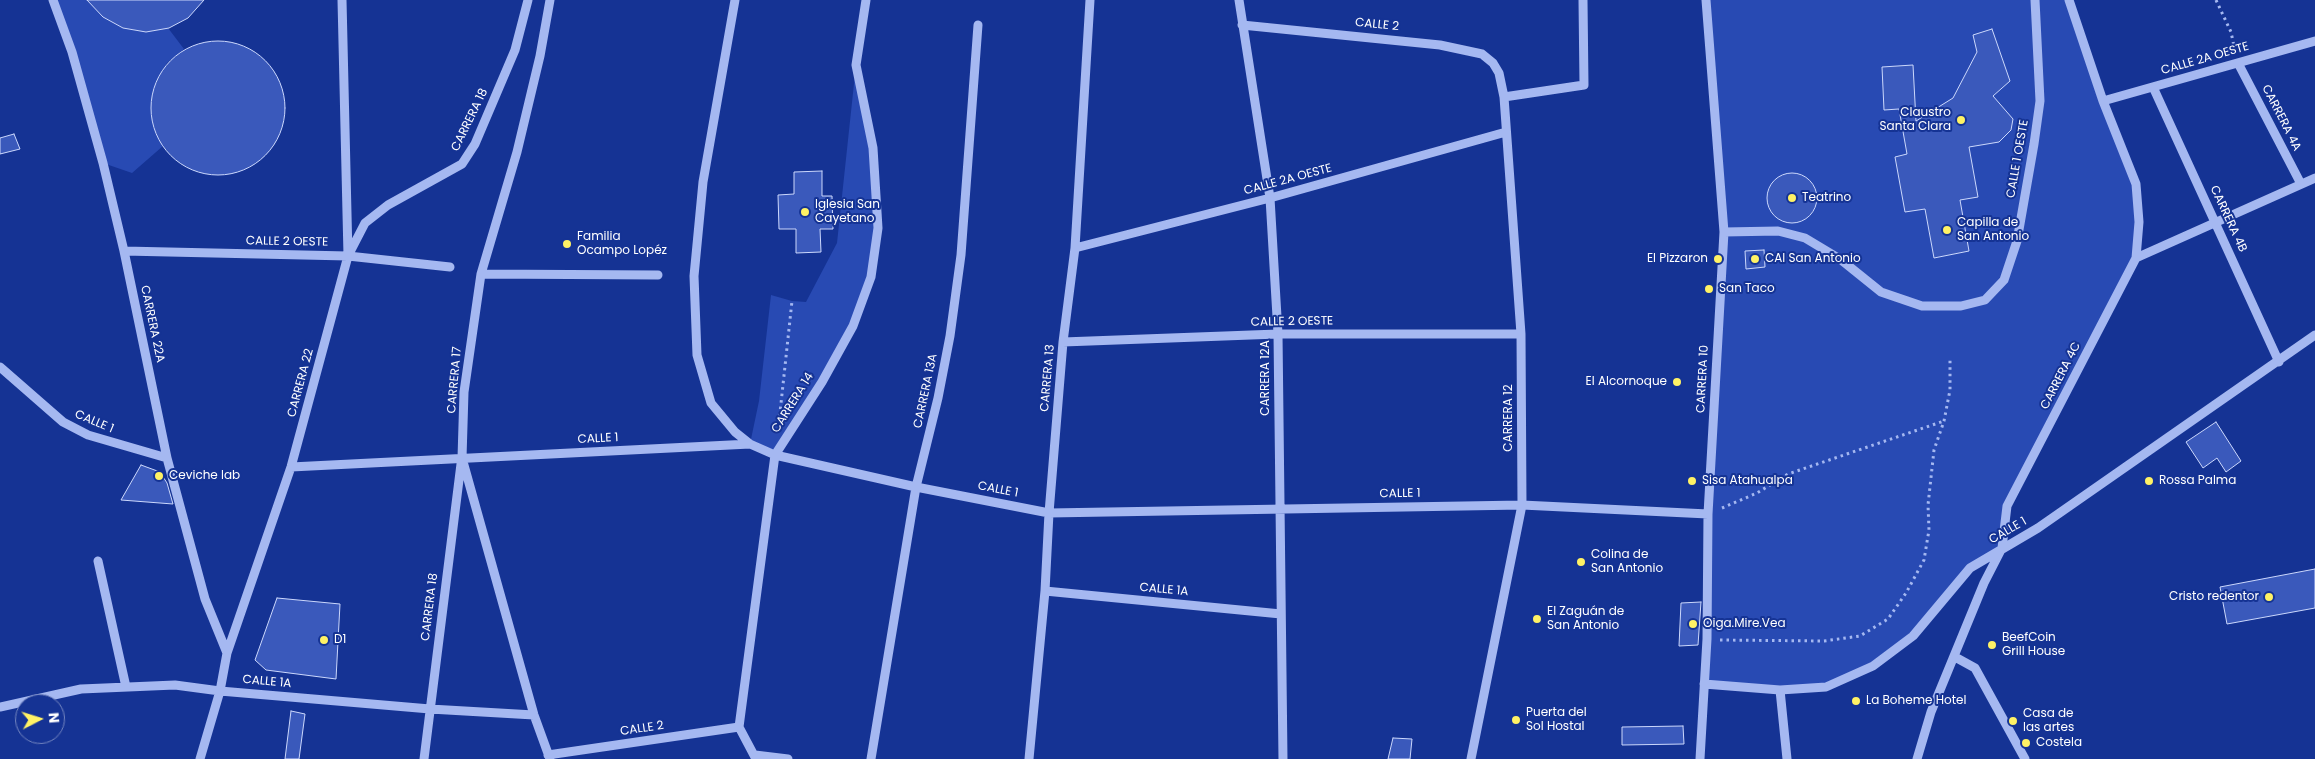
<!DOCTYPE html>
<html>
<head>
<meta charset="utf-8">
<style>
  body { margin:0 }
  #map { position:relative; width:2315px; height:759px; overflow:hidden; background:#153394; font-family:Poppins,sans-serif }
  canvas { display:block }
  .north { position:absolute; left:15px; top:694px; width:50px; height:50px; box-sizing:border-box; background:#153394; border:1px solid #7385bf; border-radius:50%; rotate:85deg; font-size:14px; font-weight:700; line-height:20px; text-align:center; color:#fff }
  .north::after { content:''; display:block; margin:auto; width:18px; height:22px; background:#fff265; clip-path:polygon(50% 0,100% 100%,50% 72%,0 100%) }
</style>
</head>
<body>
<div id="map">
<canvas width="2315" height="759"></canvas>
<div class="north">N</div>
</div>
<script>
const context = document.querySelector('canvas').getContext('2d');
context.lineJoin = 'round';
function paint(path, color) {
  context.fillStyle = color;
  context.fill(path, 'evenodd');
}
function shape(rows) {
  const path = new Path2D();
  for (const r of rows) {
    if (r.length === 3) {
      path.moveTo(r[0] + r[2], r[1]);
      path.arc(r[0], r[1], r[2], 0, 2 * Math.PI);
      continue;
    }
    path.moveTo(r[0], r[1]);
    for (let i = 2; i < r.length; i += 2) path.lineTo(r[i], r[i + 1]);
  }
  return path;
}
function strokePath(path, color, width, dash) {
  context.strokeStyle = color;
  context.lineWidth = width;
  context.lineCap = dash ? 'butt' : 'round';
  context.setLineDash(dash || []);
  context.stroke(path);
}
function write(font, color, halo, rows, align = 'center') {
  context.font = font + ' Poppins,sans-serif';
  context.lineWidth = 4;
  context.setLineDash([]);
  context.textBaseline = 'middle';
  context.strokeStyle = halo;
  context.fillStyle = color;
  for (const [text, x, y, turn = 0] of rows) {
    context.save();
    context.translate(x, y);
    context.rotate((+turn || 0) * Math.PI / 180);
    context.textAlign = isNaN(turn) ? turn : align;
    if (halo) context.strokeText(text, 0, 0);
    context.fillText(text, 0, 0);
    context.restore();
  }
}
paint(shape([
  [53,0,88,0,103,17,123,28,146,32,168,28,184,49,167,63,156,82,151,104,153,126,163,146,132,173,103,163],
  [1706,0,2069,0,2136,184,2136,258,2007,506,2002,548,1970,568,1913,636,1873,666,1826,687,1704,684,1723,253],
  [856,65,873,148,878,228,871,277,853,326,775,455,750,444,759,401,771,295,792,301,806,302,837,243]
]), '#284ab3');
const building = shape([
  [87,0,204,0,188,18,169,28,146,32,123,28,103,17,87,0],
  [1992,29,2010,81,1993,96,2013,119,2011,130,1999,142,1969,147,1978,197,1960,200,1969,251,1934,258,1925,209,1905,212,1895,157,1907,154,1899,109,1884,110,1882,67,1913,65,1916,121,1953,98,1977,52,1973,35,1992,29],
  [218,108,67],
  [14,134,20,149,0,154,0,138,14,134],
  [822,171,822,196,832,196,833,229,820,229,821,252,796,253,796,229,779,229,778,195,794,194,794,172,822,171],
  [1792,198,25],
  [1764,250,1765,267,1746,269,1745,251,1764,250],
  [2216,422,2241,461,2226,472,2217,458,2203,468,2186,442,2216,422],
  [141,465,160,472,167,483,173,504,121,500,141,465],
  [2315,569,2315,608,2227,624,2220,587,2315,569],
  [277,598,340,604,336,679,266,670,255,660,277,598],
  [1701,602,1698,645,1679,646,1681,603,1701,602],
  [291,711,305,714,299,759,285,759,291,711],
  [1683,726,1684,744,1622,745,1622,727,1683,726],
  [1393,738,1412,739,1410,759,1388,759,1393,738]
]);
paint(building, '#3a59bb');
strokePath(building, '#ccd8fc', 1);
strokePath(shape([
  [2216,0,2231,32,2235,51],
  [779,422,792,301],
  [1722,508,1757,493,1788,474,1944,421],
  [1720,640,1824,641,1860,636,1888,619,1906,593,1924,560,1929,530,1928,505,1934,450,1944,421,1950,390,1950,358]
]), '#a5b8f1', 3, [2.5, 4]);
strokePath(shape([
  [53,0,72,52,103,163,124,251,167,458,205,599,227,653],
  [735,0,703,182,694,276,697,355,711,403,735,432,750,444],
  [1239,0,1270,198,1278,334,1283,759],
  [1242,25,1440,45,1482,54,1493,63,1499,73,1504,97,1521,334,1522,505,1471,759],
  [2238,63,2301,184],
  [2153,87,2279,362],
  [1504,97,1584,85,1583,0],
  [2103,101,2315,41],
  [1724,232,1778,231,1805,238,1840,259,1881,292,1922,306,1961,306,1985,300,2004,280,2017,241,2034,144,2040,101,2035,0],
  [1075,248,1270,198,1506,132],
  [124,251,348,256,450,267],
  [350,252,365,223,388,205,462,164,475,144,515,50,528,0],
  [2136,258,2315,178],
  [481,274,658,275],
  [1063,342,1278,334,1521,334],
  [0,367,63,422,88,435,167,458],
  [291,467,750,444,775,455,916,487,1049,513,1522,505,1708,514],
  [98,561,126,687],
  [1045,591,1281,614],
  [1955,657,1975,668,2025,759],
  [1704,684,1780,690,1826,687,1873,666,1913,636,1970,568,2038,528,2315,335],
  [1780,690,1787,759],
  [0,707,81,689,175,685,220,691,430,709,534,715],
  [548,755,739,727],
  [755,755,788,759],
  [200,759,220,691,227,653,291,467,348,256,342,0],
  [424,759,461,464],
  [550,759,534,715,462,458,464,392,481,274,517,152,540,56,550,0],
  [756,759,739,727,775,455,822,382,853,326,871,277,878,228,873,148,856,65,866,0],
  [871,759,916,487,938,398,950,336,961,255,978,25],
  [1029,759,1045,591,1049,513,1063,342,1075,248,1090,0],
  [1700,759,1707,639,1708,514,1724,232,1706,0],
  [1917,759,1931,712,1984,583,2002,548,2007,506,2136,258,2139,222,2136,184,2103,101,2069,0]
]), '#a5b8f1', 9);
for (const [x, y, r, color] of [
  [1961,120,5,"#fff265"],
  [1792,198,5,"#fff265"],
  [805,212,5,"#fff265"],
  [1947,230,5,"#fff265"],
  [567,244,5,"#fff265"],
  [1718,259,5,"#fff265"],
  [1755,259,5,"#fff265"],
  [1709,289,5,"#fff265"],
  [1677,382,5,"#fff265"],
  [159,476,5,"#fff265"],
  [1692,481,5,"#fff265"],
  [2149,481,5,"#fff265"],
  [1581,562,5,"#fff265"],
  [2269,597,5,"#fff265"],
  [1537,619,5,"#fff265"],
  [1693,624,5,"#fff265"],
  [324,640,5,"#fff265"],
  [1992,645,5,"#fff265"],
  [1856,701,5,"#fff265"],
  [1516,720,5,"#fff265"],
  [2013,721,5,"#fff265"],
  [2026,743,5,"#fff265"]
]) {
  const dot = new Path2D();
  dot.arc(x, y, r, 0, 2 * Math.PI);
  context.fillStyle = color;
  context.fill(dot);
  strokePath(dot, '#153394', 2);
}
write('12px', '#fff', '#153394', [
  ["CALLE 2",1377,25,6],
  ["CALLE 2A OESTE",2205,59,-16],
  ["CARRERA 4A",2281,118,63],
  ["CARRERA 18",470,120,-64],
  ["CALLE 1 OESTE",2018,159,-80],
  ["CALLE 2A OESTE",1288,180,-15],
  ["CARRERA 4B",2228,219,65],
  ["CALLE 2 OESTE",287,242,1],
  ["CALLE 2 OESTE",1292,322,-1],
  ["CARRERA 22A",152,324,78],
  ["CARRERA 4C",2061,376,-63],
  ["CARRERA 13",1048,378,-85],
  ["CARRERA 12A",1266,378,-90],
  ["CARRERA 10",1703,379,-87],
  ["CARRERA 17",455,380,-85],
  ["CARRERA 22",301,383,-75],
  ["CARRERA 13A",926,391,-78],
  ["CARRERA 14",793,403,-58],
  ["CARRERA 12",1509,418,-90],
  ["CALLE 1",94,422,23],
  ["CALLE 1",598,439,-3],
  ["CALLE 1",998,490,11],
  ["CALLE 1",1400,494,-1],
  ["CALLE 1",2008,531,-30],
  ["CALLE 1A",1164,590,5],
  ["CARRERA 18",430,607,-83],
  ["CALLE 1A",267,682,5],
  ["CALLE 2",642,729,-8]
]);
write('12px', '#fff', '#153394', [
  ["Claustro",1951,113,"right"],
  ["Santa Clara",1951,127,"right"],
  ["Teatrino",1802,198],
  ["Iglesia San",815,205],
  ["Cayetano",815,219],
  ["Capilla de",1957,223],
  ["San Antonio",1957,237],
  ["Familia",577,237],
  ["Ocampo Lopéz",577,251],
  ["El Pizzaron",1708,259,"right"],
  ["CAI San Antonio",1765,259],
  ["San Taco",1719,289],
  ["El Alcornoque",1667,382,"right"],
  ["Ceviche lab",169,476],
  ["Sisa Atahualpa",1702,481],
  ["Rossa Palma",2159,481],
  ["Colina de",1591,555],
  ["San Antonio",1591,569],
  ["Cristo redentor",2259,597,"right"],
  ["El Zaguán de",1547,612],
  ["San Antonio",1547,626],
  ["Oiga.Mire.Vea",1703,624],
  ["BeefCoin",2002,638],
  ["Grill House",2002,652],
  ["D1",334,640],
  ["La Boheme Hotel",1866,701],
  ["Puerta del",1526,713],
  ["Sol Hostal",1526,727],
  ["Casa de",2023,714],
  ["las artes",2023,728],
  ["Costela",2036,743]
], 'left');
</script>
</body>
</html>
